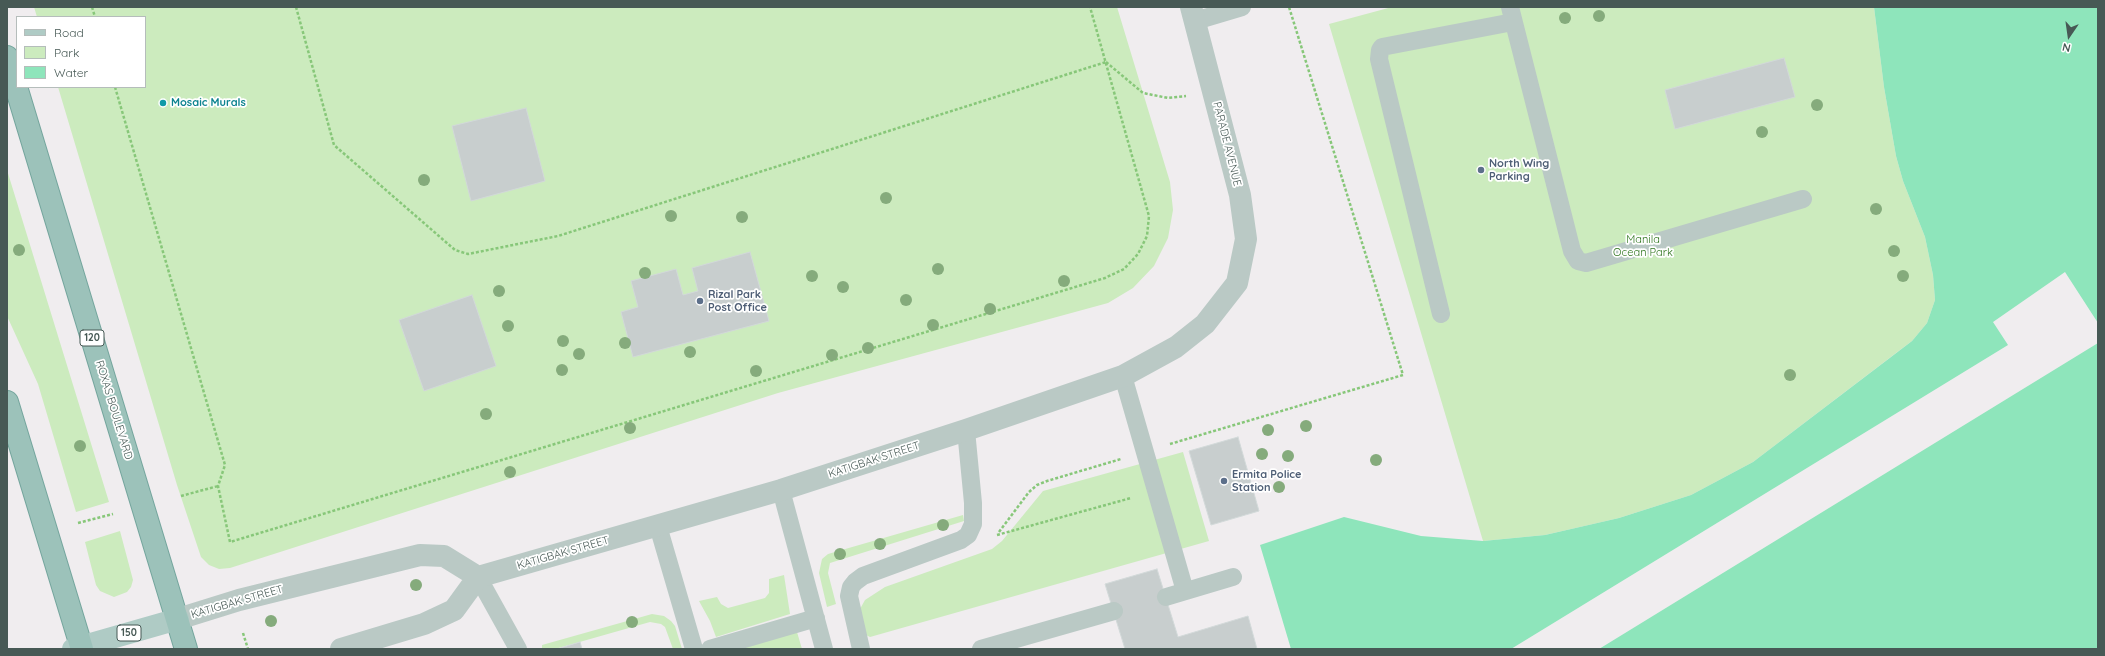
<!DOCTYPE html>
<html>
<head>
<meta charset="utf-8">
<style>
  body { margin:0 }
  #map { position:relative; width:2105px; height:656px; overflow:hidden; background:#f0edef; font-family:Quicksand,sans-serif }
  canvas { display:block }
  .frame { position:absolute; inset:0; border:8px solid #475955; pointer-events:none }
  .legend { position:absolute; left:16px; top:16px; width:130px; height:72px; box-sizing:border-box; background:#fff; border:1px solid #b5bdbb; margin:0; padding:5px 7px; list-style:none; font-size:12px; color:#475955 }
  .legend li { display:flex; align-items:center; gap:8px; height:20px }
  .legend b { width:20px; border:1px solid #b5bdbb }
  .north { position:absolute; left:2049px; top:16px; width:40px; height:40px; -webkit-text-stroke:3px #fff; paint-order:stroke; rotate:193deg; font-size:11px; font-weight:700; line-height:16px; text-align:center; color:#475955 }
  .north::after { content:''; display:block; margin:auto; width:14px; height:18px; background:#475955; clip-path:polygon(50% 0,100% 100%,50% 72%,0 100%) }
</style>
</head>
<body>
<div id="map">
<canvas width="2105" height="656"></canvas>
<div class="frame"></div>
<ul class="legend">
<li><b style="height:5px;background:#afcbc5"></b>Road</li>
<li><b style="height:11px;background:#ccebbe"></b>Park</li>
<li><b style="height:11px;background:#8ee5bb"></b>Water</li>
</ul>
<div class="north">N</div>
</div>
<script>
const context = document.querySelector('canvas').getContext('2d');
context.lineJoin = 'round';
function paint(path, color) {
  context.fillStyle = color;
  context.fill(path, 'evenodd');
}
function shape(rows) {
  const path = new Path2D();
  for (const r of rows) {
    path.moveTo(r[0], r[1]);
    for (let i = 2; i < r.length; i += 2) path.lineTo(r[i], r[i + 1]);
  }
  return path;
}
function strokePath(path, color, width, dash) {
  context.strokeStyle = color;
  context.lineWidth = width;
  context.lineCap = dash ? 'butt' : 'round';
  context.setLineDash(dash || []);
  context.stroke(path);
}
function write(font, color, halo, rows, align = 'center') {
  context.font = font + ' Quicksand,sans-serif';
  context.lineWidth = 3.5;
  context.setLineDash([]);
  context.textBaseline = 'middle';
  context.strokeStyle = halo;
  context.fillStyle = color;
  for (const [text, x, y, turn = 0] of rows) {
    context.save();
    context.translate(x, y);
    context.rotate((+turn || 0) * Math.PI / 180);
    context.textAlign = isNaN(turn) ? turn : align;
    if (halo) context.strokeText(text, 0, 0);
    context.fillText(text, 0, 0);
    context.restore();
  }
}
paint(shape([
  [34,7,1117,7,1170,182,1173,210,1168,238,1154,266,1133,288,1108,303,778,393,230,568,219,569,209,565,201,557,177,485,58,87,145,87,145,17,37,17],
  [1392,7,1874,7,1884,87,1896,156,1903,181,1925,237,1933,275,1935,300,1927,323,1912,341,1896,353,1753,462,1691,495,1619,518,1545,535,1483,541,1329,24],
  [7,170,109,502,76,512,38,384,7,316],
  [1183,452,1209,541,870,637,866,635,860,609,865,600,885,587,992,549,1002,541,1043,491],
  [963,515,964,521,830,563,828,573,836,604,827,607,819,573,822,559,828,554],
  [120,531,133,580,131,587,127,592,114,597,100,591,96,585,85,542],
  [784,575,790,614,716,637,710,621,699,601,717,597,721,604,728,608,765,598,769,593,769,579],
  [652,614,664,616,671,621,675,626,682,649,673,649,665,627,661,624,650,622,555,649,542,649,542,645],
  [797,632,802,649,737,649]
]), '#ccebbe');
paint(shape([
  [1874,7,2098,7,2098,649,1291,649,1260,545,1344,517,1421,536,1483,541,1545,535,1619,518,1691,495,1753,462,1912,341,1927,323,1935,300,1933,275,1925,237,1903,181,1896,156,1884,87]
]), '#8ee5bb');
paint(shape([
  [2065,272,2098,323,2098,343,1599,649,1511,649,2008,345,1993,322]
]), '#f0edef');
const building = shape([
  [1784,58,1795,97,1675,129,1665,90,1784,58],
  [526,108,545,181,471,201,452,126,526,108],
  [750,252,769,321,633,357,621,312,638,307,631,281,676,269,683,295,698,291,692,268,750,252],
  [472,295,496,366,424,391,399,320,472,295],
  [1238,437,1259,511,1211,525,1189,451,1238,437],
  [1157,569,1178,637,1248,616,1257,649,1125,649,1105,584,1157,569],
  [580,642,582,649,557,649,580,642]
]);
paint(building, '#c8cece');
strokePath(building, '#d2d9d9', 1);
const trunk = shape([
  [7,57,186,649],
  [7,402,82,649]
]);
strokePath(trunk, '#74a59d', 24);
strokePath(shape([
  [92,7,95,17],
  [296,7,334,145,455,250,468,254,558,236,1106,62],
  [1106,62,1143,93,1168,98,1186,96],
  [115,87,225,465,218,486,230,542,1105,278,1124,269,1138,254,1147,236,1149,216,1090,7],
  [1170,444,1403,375,1289,7],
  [181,496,218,486],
  [78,523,113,514],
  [999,532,1029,492,1037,485,1047,481,1121,459],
  [997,535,1131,498],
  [243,633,248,649]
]), '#87c779', 2.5, [3, 2]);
strokePath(shape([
  [1510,7,1572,251,1578,261,1586,263,1803,199],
  [1195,21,1242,7],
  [1441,314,1379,59,1380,50,1382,47,1513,22],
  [1123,376,1185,591],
  [781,490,824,649],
  [658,526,694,649],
  [478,577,518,649],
  [1166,597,1233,577],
  [710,649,816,618],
  [861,649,849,596,851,587,855,582,863,576,961,540,968,535,973,524,973,503,966,430],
  [981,649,1114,611]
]), '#bac9c5', 18);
strokePath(shape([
  [178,619,239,600,420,555,444,556,478,577],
  [341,649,424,624,454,610,478,577,781,490,966,430,1123,376,1176,347,1205,324,1237,283,1246,239,1240,195,1191,7]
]), '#bac9c5', 22);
strokePath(shape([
  [73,649,178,619]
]), '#afcbc5', 22);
strokePath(trunk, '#9cc2ba', 22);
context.fillStyle = '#85ab7c';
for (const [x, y] of [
  [1599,16],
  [1565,18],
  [1817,105],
  [1762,132],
  [424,180],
  [886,198],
  [1876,209],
  [671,216],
  [742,217],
  [19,250],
  [1894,251],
  [938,269],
  [645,273],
  [812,276],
  [1903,276],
  [1064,281],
  [843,287],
  [499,291],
  [906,300],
  [990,309],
  [933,325],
  [508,326],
  [563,341],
  [625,343],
  [868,348],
  [690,352],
  [579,354],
  [832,355],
  [562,370],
  [756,371],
  [1790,375],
  [486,414],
  [1306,426],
  [630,428],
  [1268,430],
  [80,446],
  [1262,454],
  [1288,456],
  [1376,460],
  [510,472],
  [1279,487],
  [943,525],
  [880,544],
  [840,554],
  [416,585],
  [271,621],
  [632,622]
]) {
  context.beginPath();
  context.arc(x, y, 6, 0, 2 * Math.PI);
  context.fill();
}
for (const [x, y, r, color] of [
  [163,103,4,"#0f9aa8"],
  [1481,170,4,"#5c6f8a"],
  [700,301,4,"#5c6f8a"],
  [1224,481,4,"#5c6f8a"]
]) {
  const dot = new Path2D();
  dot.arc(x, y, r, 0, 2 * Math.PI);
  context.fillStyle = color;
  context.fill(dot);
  strokePath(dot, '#fff', 1.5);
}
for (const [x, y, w] of [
  [92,338,24],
  [129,633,24]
]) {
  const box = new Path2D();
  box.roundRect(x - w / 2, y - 8, w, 16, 3);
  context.fillStyle = '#fff';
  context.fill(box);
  strokePath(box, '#475955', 1);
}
write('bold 10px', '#475955', null, [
  ["120",92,338],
  ["150",129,633]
]);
write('bold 11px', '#0d838f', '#fff', [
  ["Mosaic Murals",171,103]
], 'left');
write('11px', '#475955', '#fff', [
  ["PARADE AVENUE",1227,144,76],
  ["ROXAS BOULEVARD",114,410,73],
  ["KATIGBAK STREET",874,460,-18],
  ["KATIGBAK STREET",563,553,-16],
  ["KATIGBAK STREET",237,602,-16]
]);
write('bold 11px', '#4e5e75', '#fff', [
  ["North Wing",1489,164],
  ["Parking",1489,177],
  ["Rizal Park",708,295],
  ["Post Office",708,308],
  ["Ermita Police",1232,475],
  ["Station",1232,488]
], 'left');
write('11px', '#2e751d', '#fff', [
  ["Manila",1643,240],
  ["Ocean Park",1643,253]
]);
</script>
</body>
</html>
